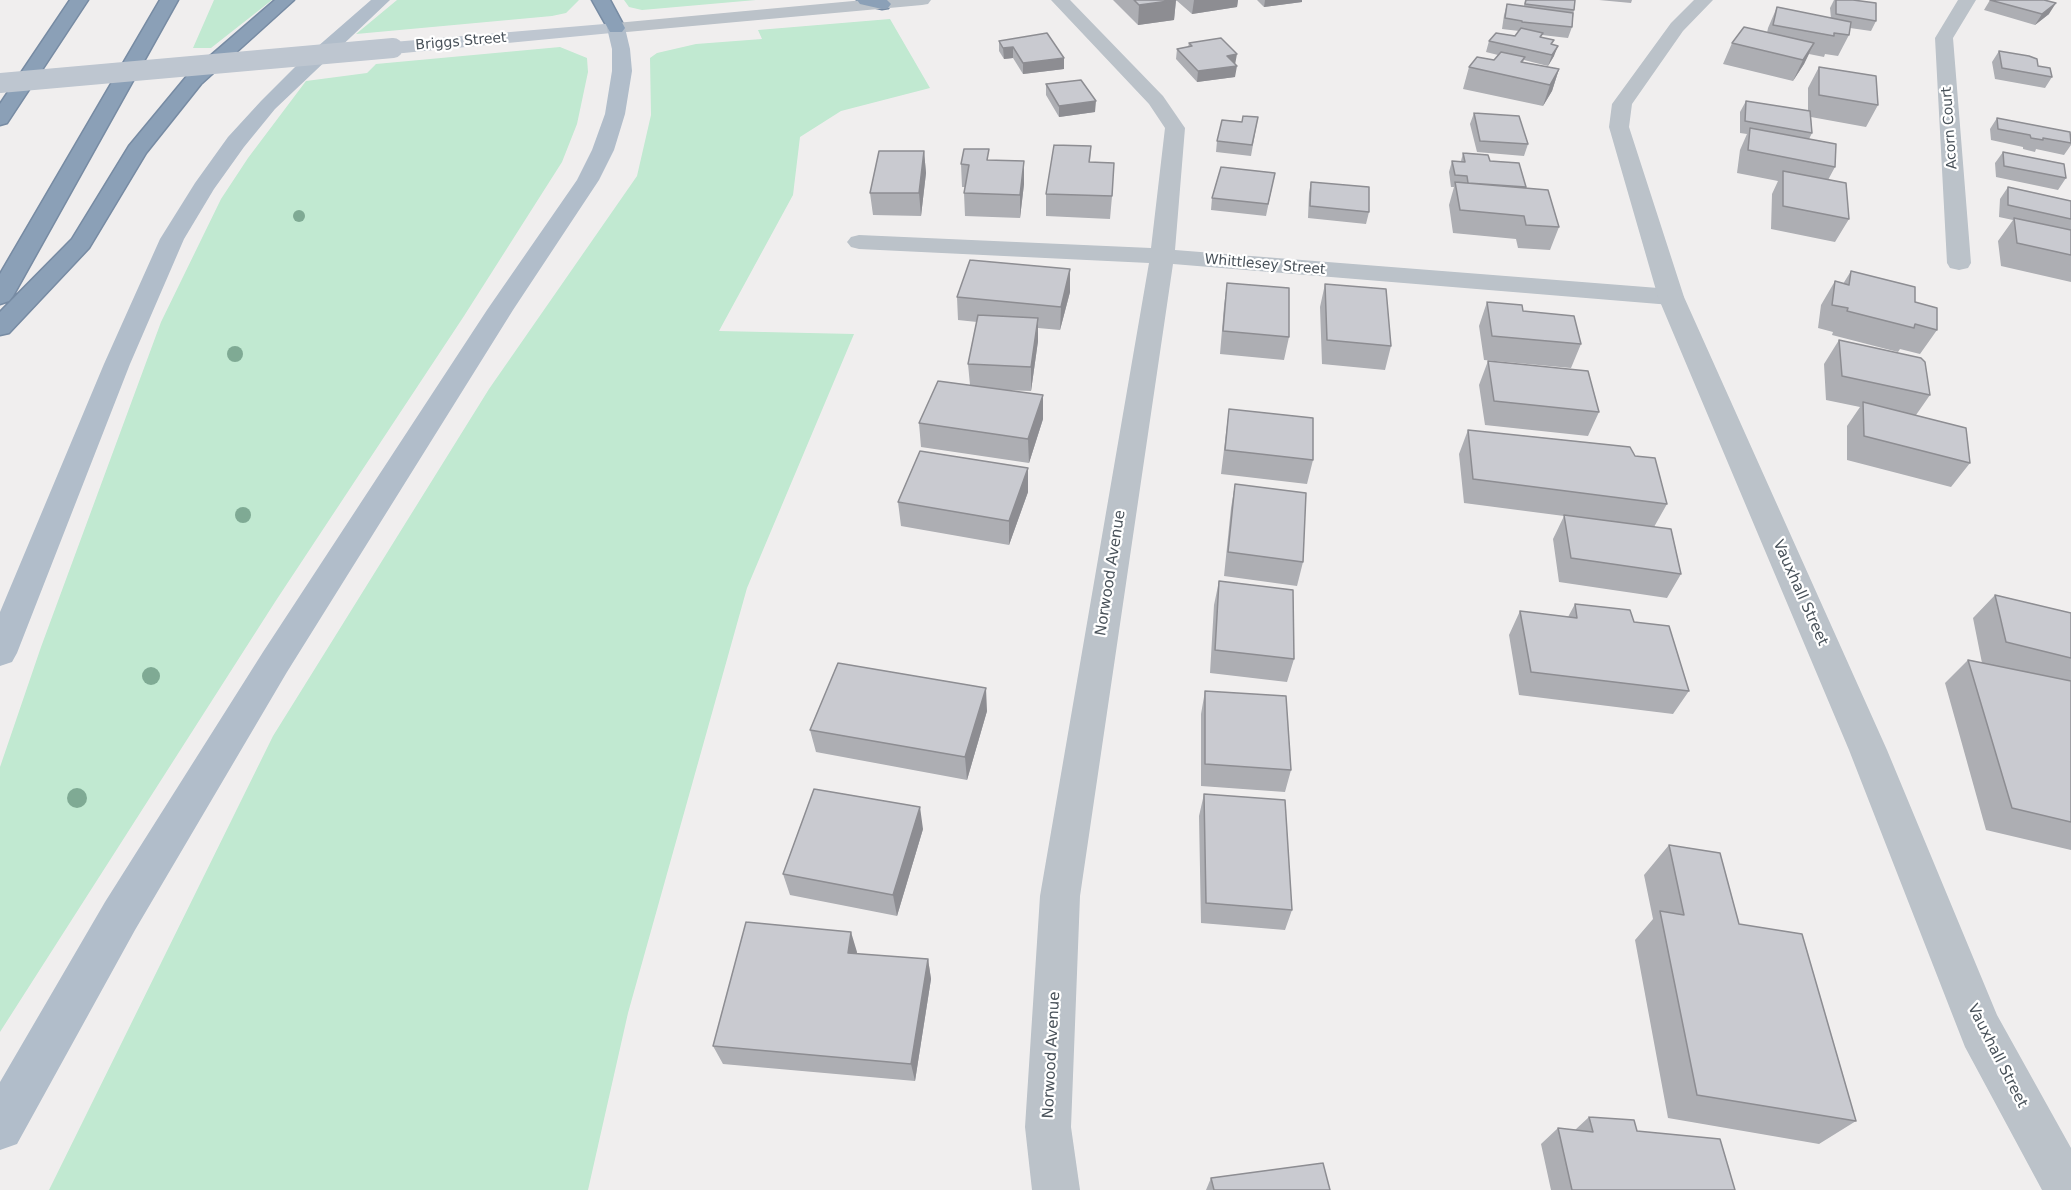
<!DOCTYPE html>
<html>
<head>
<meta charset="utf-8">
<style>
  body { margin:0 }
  canvas { display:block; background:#f0eeee }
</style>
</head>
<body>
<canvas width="2071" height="1190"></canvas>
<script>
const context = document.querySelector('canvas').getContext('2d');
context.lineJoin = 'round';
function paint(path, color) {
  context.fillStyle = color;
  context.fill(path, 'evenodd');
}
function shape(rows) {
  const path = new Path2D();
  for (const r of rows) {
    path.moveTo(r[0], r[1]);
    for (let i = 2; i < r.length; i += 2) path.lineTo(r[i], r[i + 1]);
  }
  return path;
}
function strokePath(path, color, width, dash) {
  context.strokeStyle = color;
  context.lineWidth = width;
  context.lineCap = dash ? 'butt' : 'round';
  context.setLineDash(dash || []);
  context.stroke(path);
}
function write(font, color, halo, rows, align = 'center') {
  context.font = font + ' "DejaVu Sans",sans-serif';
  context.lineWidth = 4.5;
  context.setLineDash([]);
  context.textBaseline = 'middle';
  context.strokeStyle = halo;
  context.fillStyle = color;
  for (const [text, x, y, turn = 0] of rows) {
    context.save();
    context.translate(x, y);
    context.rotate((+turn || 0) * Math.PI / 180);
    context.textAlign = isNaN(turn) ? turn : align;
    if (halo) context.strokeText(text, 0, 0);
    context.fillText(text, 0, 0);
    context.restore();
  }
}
paint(shape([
  [214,0,272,0,211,48,193,48],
  [397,0,579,0,566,13,552,16,356,34],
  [624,0,756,0,642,10,629,7],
  [890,19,930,88,841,111,800,137,793,195,719,331,854,334,747,588,628,1013,588,1190,49,1190,273,736,489,389,637,176,651,115,650,58,657,53,696,44,762,39,758,30],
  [560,47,587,58,588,72,577,124,562,162,464,316,275,602,0,1032,0,767,41,647,161,322,221,199,248,158,306,81,367,73,376,64]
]), '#c1e9d1');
const motorway = shape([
  [70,0,88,0,7,123,0,125,0,104,70,0],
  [160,0,178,0,13,296,9,301,0,304,0,274,160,0],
  [275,0,294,0,201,84,146,153,89,248,9,333,0,335,0,312,72,239,129,146,187,76,275,0],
  [592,0,610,0,625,28,622,32,610,32,592,0],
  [857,0,887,0,891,4,888,8,882,9,860,4,857,0]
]);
strokePath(motorway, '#778ba3', 3);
paint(shape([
  [1051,0,1070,0,1163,96,1185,128,1175,250,1671,289,1680,292,1684,297,1680,302,1671,305,1173,264,1080,896,1071,1127,1080,1190,1032,1190,1025,1127,1040,896,1149,263,859,249,851,247,847,242,851,237,859,235,1151,248,1165,128,1149,104,1051,0],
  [1958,0,1976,0,1953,38,1971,263,1968,268,1959,270,1950,268,1947,263,1935,38,1958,0]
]), '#bbc2c9');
paint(shape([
  [864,0,931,0,928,4,922,5,616,33,610,32,607,28,610,24,616,23,864,0],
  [1694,0,1713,0,1683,31,1632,104,1629,127,1684,297,1887,750,1997,1015,2071,1148,2071,1190,2042,1190,1965,1047,1849,750,1658,297,1609,127,1612,104,1671,23,1694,0]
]), '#bbc2c9');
paint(shape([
  [616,23,622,24,625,28,622,32,393,54,386,52,384,48,386,44,393,42,616,23]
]), '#bec6d0');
paint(shape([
  [371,0,390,0,275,109,244,147,214,189,184,239,130,364,17,653,12,662,0,666,0,612,104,364,160,239,195,183,228,137,261,101,301,61,371,0],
  [616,23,622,24,625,28,630,49,632,71,625,114,614,150,599,180,513,310,287,672,135,930,17,1144,0,1150,0,1082,105,902,263,652,487,310,577,180,592,150,605,114,612,71,612,49,607,28,610,24,616,23]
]), '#b1bdca');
paint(motorway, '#8ba0b7');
strokePath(shape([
  [0,83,393,48]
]), '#bec6d0', 20);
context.fillStyle = '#7faa94';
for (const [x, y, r] of [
  [299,216,6],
  [235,354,8],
  [243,515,8],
  [151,676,9],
  [77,798,10]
]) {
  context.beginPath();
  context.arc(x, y, r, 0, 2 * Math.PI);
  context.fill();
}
paint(shape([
  [1113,0,1176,0,1174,20,1138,25],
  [1176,0,1238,0,1237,7,1192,14],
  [1257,0,1302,0,1302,2,1264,7],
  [1525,0,1575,0,1572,27,1568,38,1542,35,1541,38,1553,45,1554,56,1548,66,1524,60,1523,62,1559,69,1552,91,1543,106,1463,89,1469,67,1494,60,1498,55,1486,52,1489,41,1515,36,1519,31,1502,29,1504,15,1507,4,1524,6],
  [1599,0,1632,0,1631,3],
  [1834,0,1853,0,1876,21,1871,31,1850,28,1849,35,1838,56,1825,54,1824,57,1809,54,1804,64,1793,81,1723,64,1732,43,1767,33,1768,28,1777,7,1831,18,1830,8],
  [1990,0,2049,14,2035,25,1984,10],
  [999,41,1064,58,1064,69,1023,74,1013,58,1004,59,999,51],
  [1189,43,1235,64,1235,77,1197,82,1176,59,1177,49,1188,47],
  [1999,51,2038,66,2052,77,2045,88,1995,79,1992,62],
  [1819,67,1878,105,1866,127,1811,117,1812,133,1809,139,1835,167,1828,180,1849,219,1835,242,1771,229,1772,194,1778,181,1737,173,1740,150,1747,134,1740,133,1740,112,1746,101,1808,111,1808,88],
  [1046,84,1095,112,1059,117,1046,95],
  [1474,113,1528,144,1524,156,1477,152,1470,124],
  [1258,117,1251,156,1216,152,1217,141,1242,122],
  [1997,118,2071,138,2071,145,2064,155,2036,149,2035,152,2023,149,2023,147,1991,140,1990,129],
  [1091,146,1090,162,1113,185,1110,219,1046,216,1046,194],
  [924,151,926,173,921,216,873,215,870,193],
  [2003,152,2066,178,2058,190,1996,177,1995,163],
  [1463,153,1490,161,1526,188,1559,227,1550,250,1518,248,1516,239,1453,233,1449,205,1454,187,1451,187,1449,172,1452,161,1461,161],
  [989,160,1024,184,1020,218,965,216,964,193,965,187,962,187,961,164],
  [1275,173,1266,216,1211,210,1212,198],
  [1311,182,1369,212,1366,224,1308,218,1309,193],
  [2008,187,2071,201,2071,282,2001,266,1998,241,2013,220,1999,217,2000,199],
  [1070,269,1070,292,1060,330,1038,328,1038,341,1031,391,1002,390,1043,395,1043,419,1029,463,921,447,919,423,970,385,968,364,977,322,958,320,957,297],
  [1851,271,1915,302,1937,330,1920,354,1900,349,1898,352,1832,335,1833,332,1818,328,1821,305,1835,281,1843,284],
  [1227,283,1289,337,1284,360,1220,354,1224,306],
  [1325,284,1391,346,1385,370,1322,364,1320,307],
  [1487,302,1523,311,1581,344,1571,368,1484,360,1479,326],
  [1839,340,1930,395,1916,415,1970,463,1951,487,1847,460,1847,426,1860,407,1826,400,1824,364],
  [1488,361,1599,412,1588,436,1485,425,1479,385],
  [1229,409,1313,460,1307,484,1221,474,1226,433],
  [1468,430,1635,456,1667,504,1654,527,1681,574,1667,598,1559,582,1553,539,1564,516,1464,503,1459,454],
  [1028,468,1028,492,1009,545,901,526,898,502],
  [1235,484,1303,562,1297,586,1224,576,1231,508],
  [1219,581,1294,659,1287,682,1210,673,1214,605],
  [1995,595,2071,613,2071,850,1986,830,1945,683,1968,660,1982,663,1973,618],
  [1575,604,1634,622,1689,691,1673,714,1519,695,1509,635,1520,611,1568,617],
  [1205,691,1291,770,1285,792,1201,786,1201,714],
  [987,711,967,780,816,752,810,730],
  [1204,794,1292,910,1285,930,1201,923,1199,816],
  [923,829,897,916,790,895,783,874],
  [1669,845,1739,924,1856,1121,1819,1144,1668,1118,1635,940,1653,919,1644,875],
  [857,952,856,954,928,959,931,979,915,1081,723,1064,713,1046],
  [1589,1117,1637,1131,1735,1190,1551,1190,1541,1144,1558,1128,1575,1130],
  [1211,1178,1330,1190,1206,1190]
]), '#adaeb3');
paint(shape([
  [1176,0,1174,20,1138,25,1139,5],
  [1194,0,1238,0,1237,7,1192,14],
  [1265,0,1302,0,1302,2,1264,7],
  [2056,3,2049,14,2035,25,2042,14],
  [1814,43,1804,64,1793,81,1803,60],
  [1558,46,1554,56,1548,66,1552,55],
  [1013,47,1013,58,1004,59,1003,48],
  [1237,54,1235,65,1227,56],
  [1064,58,1064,69,1023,74,1023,63],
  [1237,66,1235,77,1197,82,1198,71],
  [1559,69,1552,91,1543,106,1550,85],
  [1096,101,1095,112,1059,117,1059,106],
  [924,151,926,173,921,216,919,193],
  [1024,161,1024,184,1020,218,1020,195],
  [1070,269,1070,292,1060,330,1061,307],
  [1038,318,1038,341,1031,391,1031,367],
  [1043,395,1043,419,1029,463,1028,439],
  [1028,468,1028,492,1009,545,1009,521],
  [986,688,987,711,967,780,965,757],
  [920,807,923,829,897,916,893,895],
  [851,932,857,952,853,973,848,953],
  [928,959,931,979,915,1081,911,1064]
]), '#8d8d92');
const building = shape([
  [1134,0,1176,0,1139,5,1134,0],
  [1526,0,1575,0,1574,10,1525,4,1526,0],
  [1836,0,1853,0,1876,3,1876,21,1836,14,1836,0],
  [1990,0,2044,0,2056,3,2042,14,1990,0],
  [1507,4,1573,13,1572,27,1522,22,1522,21,1505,18,1507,4],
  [1777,7,1851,22,1849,35,1834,33,1834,36,1773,25,1777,7],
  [1744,27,1814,43,1803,60,1732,43,1744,27],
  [1521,28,1543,33,1540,37,1554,40,1551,44,1558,46,1552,55,1489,41,1496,33,1515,36,1521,28],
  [1047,33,1064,58,1023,63,1013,47,1003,48,999,41,1047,33],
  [1221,38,1237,54,1227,56,1237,66,1198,71,1177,49,1192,46,1189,43,1221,38],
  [1999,51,2029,56,2037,59,2038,66,2050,68,2052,77,2002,68,1999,51],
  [1501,52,1525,57,1521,62,1559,69,1550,85,1469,67,1477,57,1494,60,1501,52],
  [1819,67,1876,76,1878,105,1819,95,1819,67],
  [1081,80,1096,101,1059,106,1046,84,1081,80],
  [1746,101,1810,111,1812,133,1745,121,1746,101],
  [1474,113,1519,116,1528,144,1480,141,1474,113],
  [1243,116,1258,117,1252,145,1217,141,1222,120,1242,122,1243,116],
  [1997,118,2070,132,2071,143,2043,138,2043,140,2031,138,2030,135,1998,129,1997,118],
  [1750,128,1836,144,1835,167,1748,150,1750,128],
  [1054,145,1091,146,1089,162,1114,163,1112,196,1046,194,1054,145],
  [964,149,989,149,987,160,1024,161,1020,195,964,193,969,165,961,164,964,149],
  [879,151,924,151,919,193,870,193,879,151],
  [2003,152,2064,164,2066,178,2004,166,2003,152],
  [1463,153,1488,155,1490,161,1519,163,1526,187,1468,183,1467,176,1455,175,1452,161,1465,162,1463,153],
  [1221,167,1275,173,1268,204,1212,198,1221,167],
  [1783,171,1846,183,1849,219,1783,206,1783,171],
  [1311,182,1369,187,1369,212,1310,206,1311,182],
  [1455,182,1548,190,1559,227,1526,225,1524,216,1460,210,1455,182],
  [2008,187,2071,201,2071,219,2008,205,2008,187],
  [2014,218,2071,230,2071,255,2017,243,2014,218],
  [970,260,1070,269,1061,307,957,297,970,260],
  [1851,271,1915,287,1915,302,1937,308,1937,330,1915,324,1914,328,1847,311,1848,308,1832,305,1835,281,1849,285,1851,271],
  [1227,283,1289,288,1289,337,1223,331,1227,283],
  [1325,284,1386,289,1391,346,1327,340,1325,284],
  [1487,302,1522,305,1523,311,1574,316,1581,344,1492,336,1487,302],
  [978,315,1038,318,1031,367,968,364,978,315],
  [1839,340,1921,358,1925,362,1930,395,1842,376,1839,340],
  [1488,361,1588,371,1599,412,1494,401,1488,361],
  [938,381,1043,395,1028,439,919,423,938,381],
  [1863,402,1966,428,1970,463,1864,436,1863,402],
  [1229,409,1313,418,1313,460,1225,450,1229,409],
  [1468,430,1630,447,1635,456,1655,458,1667,504,1473,479,1468,430],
  [920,451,1028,468,1009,521,898,502,920,451],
  [1235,484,1306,493,1303,562,1228,552,1235,484],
  [1564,515,1671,529,1681,574,1571,558,1564,515],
  [1219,581,1293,590,1294,659,1215,650,1219,581],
  [1995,595,2071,613,2071,658,2006,642,1995,595],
  [1575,604,1630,610,1634,622,1669,626,1689,691,1531,672,1520,611,1577,618,1575,604],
  [1968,660,2071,681,2071,822,2012,808,1968,660],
  [838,663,986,688,965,757,810,730,838,663],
  [1205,691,1286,696,1291,770,1205,764,1205,691],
  [814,789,920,807,893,895,783,874,814,789],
  [1204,794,1285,800,1292,910,1206,903,1204,794],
  [1669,845,1720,853,1739,924,1802,934,1856,1121,1697,1095,1660,911,1684,915,1669,845],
  [746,922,851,932,848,953,928,959,911,1064,713,1046,746,922],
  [1589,1117,1634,1120,1637,1131,1720,1139,1735,1190,1572,1190,1558,1128,1593,1132,1589,1117],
  [1323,1163,1330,1190,1214,1190,1211,1178,1323,1163]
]);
paint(building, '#c9cad0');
strokePath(building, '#8d8d92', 1.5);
write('14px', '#485159', '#fff', [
  ["Briggs Street",461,42,-5],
  ["Acorn Court",1950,128,-94],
  ["Whittlesey Street",1265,265,5]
]);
write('15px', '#485159', '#fff', [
  ["Norwood Avenue",1111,573,-81],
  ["Vauxhall Street",1800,593,66],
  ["Norwood Avenue",1052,1055,-87],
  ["Vauxhall Street",1997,1056,63]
]);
</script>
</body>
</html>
